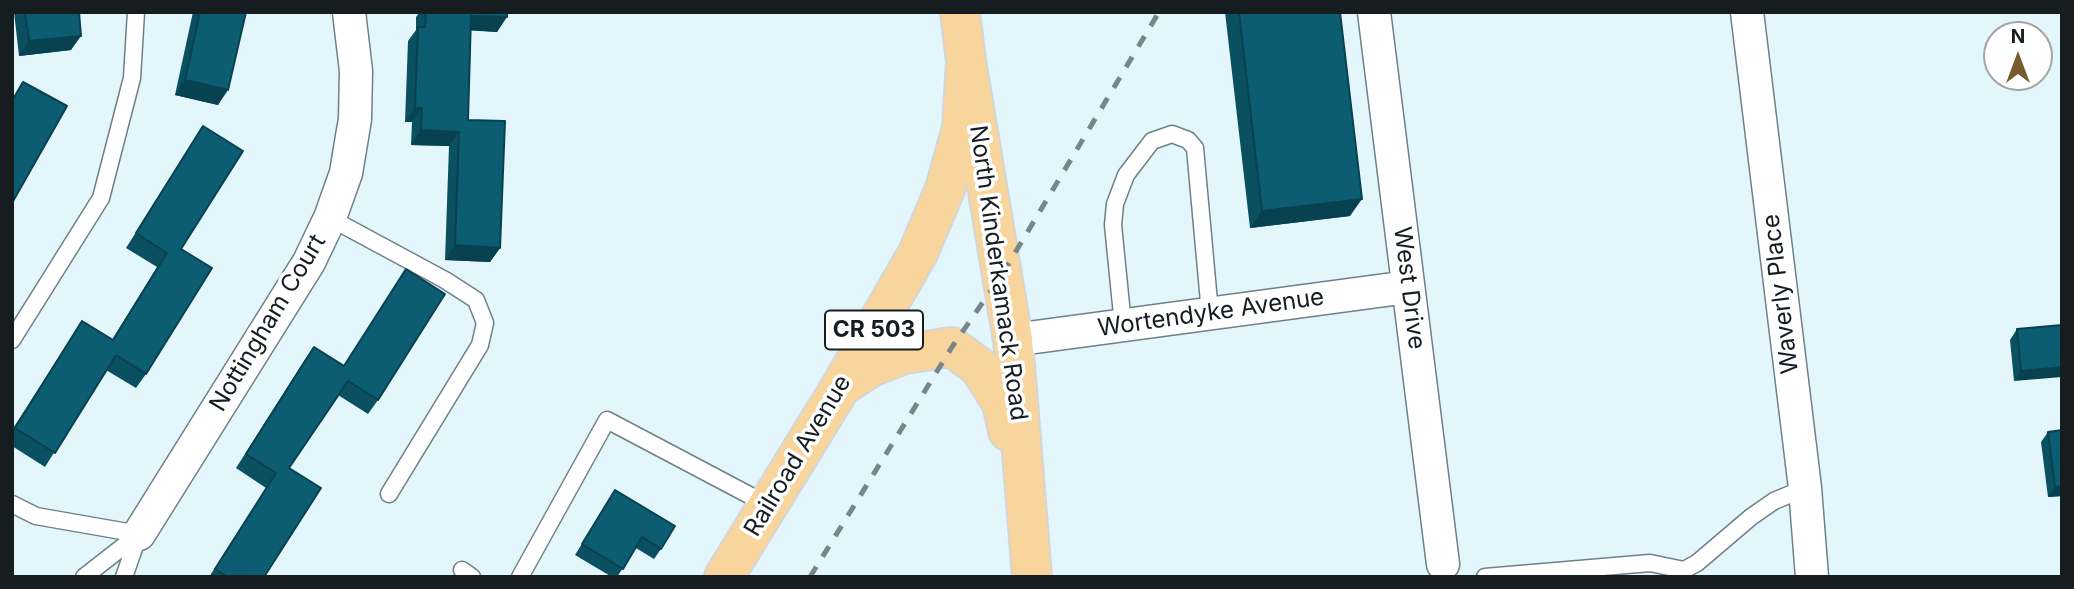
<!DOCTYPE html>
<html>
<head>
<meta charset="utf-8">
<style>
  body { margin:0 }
  #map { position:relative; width:2074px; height:589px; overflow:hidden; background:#e2f6fc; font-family:Inter,sans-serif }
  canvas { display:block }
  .frame { position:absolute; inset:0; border:14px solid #161d20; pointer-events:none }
  .north { position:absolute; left:1983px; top:21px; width:70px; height:70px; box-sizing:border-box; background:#fff; border:2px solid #a2a5a6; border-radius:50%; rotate:0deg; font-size:19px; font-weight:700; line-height:28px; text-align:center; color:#161d20 }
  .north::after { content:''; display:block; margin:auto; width:24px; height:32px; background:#775b2e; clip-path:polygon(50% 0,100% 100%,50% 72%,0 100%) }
</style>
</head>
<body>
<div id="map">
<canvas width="2074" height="589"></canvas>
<div class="frame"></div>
<div class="north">N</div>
</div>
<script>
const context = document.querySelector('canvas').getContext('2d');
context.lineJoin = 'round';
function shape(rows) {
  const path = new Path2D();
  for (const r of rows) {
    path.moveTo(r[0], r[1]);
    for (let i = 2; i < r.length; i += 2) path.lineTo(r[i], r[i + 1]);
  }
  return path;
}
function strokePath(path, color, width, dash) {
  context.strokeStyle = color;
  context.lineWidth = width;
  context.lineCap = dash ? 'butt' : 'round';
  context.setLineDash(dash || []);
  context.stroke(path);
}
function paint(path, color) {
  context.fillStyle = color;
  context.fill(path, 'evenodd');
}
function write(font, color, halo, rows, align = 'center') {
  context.font = font + ' Inter,sans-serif';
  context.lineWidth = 7;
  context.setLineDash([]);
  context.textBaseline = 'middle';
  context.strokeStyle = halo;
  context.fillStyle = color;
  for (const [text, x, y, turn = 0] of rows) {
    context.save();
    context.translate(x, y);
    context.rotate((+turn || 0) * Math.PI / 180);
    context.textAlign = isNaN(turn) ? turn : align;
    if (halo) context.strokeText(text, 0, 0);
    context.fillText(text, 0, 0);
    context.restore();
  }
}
const lane = shape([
  [330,218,445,280,476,300,485,323,480,345,389,494],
  [1123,325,1113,225,1115,204,1126,175,1152,141,1172,134,1188,140,1195,148,1210,313],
  [12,340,101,198,132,78,136,12],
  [12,504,36,516,139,534],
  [462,570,472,577],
  [84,577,139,534],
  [124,577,139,534],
  [520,577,607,420,768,505],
  [1485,577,1650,563,1684,570,1697,563,1751,517,1774,501,1805,488]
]);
const street = shape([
  [1374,12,1443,564],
  [1747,12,1805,488,1812,577],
  [1013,340,1408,287],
  [139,534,309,262,330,218,346,173,355,119,356,71,349,12]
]);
const primary = shape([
  [960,12,966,61,1013,340,1032,577],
  [842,386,871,367,904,354,952,347,979,367,1002,403,1008,431],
  [724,577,840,388,918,253,945,189,962,128,966,61]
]);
strokePath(lane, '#6f8086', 19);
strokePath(street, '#6f8086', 35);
strokePath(primary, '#d5d6d7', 42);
strokePath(lane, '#fff', 16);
strokePath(street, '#fff', 32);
strokePath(primary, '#f7d59d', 38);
strokePath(shape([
  [810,577,952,347,1003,273,1159,12]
]), '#788589', 5, [12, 12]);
paint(shape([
  [14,12,79,12,71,50,19,56],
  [193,12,246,12,218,105,175,95],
  [420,12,507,12,497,32,471,30,468,120,500,248,490,262,445,260,449,146,411,145,412,122,405,122,408,41,416,30,416,17],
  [1225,12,1340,12,1350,216,1250,228],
  [203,126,181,249,146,374,136,388,106,370,45,467,12,446,12,430,82,321,112,340,157,267,126,248],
  [406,269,378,400,368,414,338,395,289,468,264,577,209,577,266,488,236,468,304,361,314,347,344,365],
  [2062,325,2014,381,2010,340,2017,329],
  [2062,430,2062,496,2048,497,2041,442,2048,432],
  [615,490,661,549,654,559,636,548,617,577,612,577,575,555]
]), '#0a5061');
paint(shape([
  [471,16,507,17,497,32,462,30],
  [81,36,71,50,19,56,29,41],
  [185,80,228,90,218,105,175,95],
  [415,108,422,108,412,122,405,122],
  [421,130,459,132,449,146,411,145],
  [1362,199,1350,216,1250,228,1262,211],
  [455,245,500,248,490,262,445,260],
  [2062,367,2062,377,2014,381,2021,371],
  [2062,486,2062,496,2048,497,2055,487]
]), '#08414f');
const building = shape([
  [25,12,79,12,81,36,29,41,25,12],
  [200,12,246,12,228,90,185,80,200,12],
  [426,12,507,12,507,17,471,16,468,120,505,121,500,248,455,245,459,132,421,130,422,108,415,108,418,27,425,27,426,12],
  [1239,12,1340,12,1362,199,1262,211,1239,12],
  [23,82,67,106,12,203,12,101,23,82],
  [203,126,243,151,181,249,212,268,146,374,116,355,55,453,15,428,82,321,113,340,167,253,136,233,203,126],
  [406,269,445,294,378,400,348,381,289,468,321,488,264,577,228,577,215,569,276,473,246,454,314,347,344,366,406,269],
  [2062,325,2062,367,2021,371,2017,329,2062,325],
  [2062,430,2062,486,2055,487,2048,432,2062,430],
  [615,490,675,526,661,549,642,537,623,569,582,544,615,490]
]);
paint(building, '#0c5d71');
strokePath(building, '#08414f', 2);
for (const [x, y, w] of [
  [874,330,98]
]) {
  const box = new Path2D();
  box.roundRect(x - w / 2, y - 19.5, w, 39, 5);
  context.fillStyle = '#fff';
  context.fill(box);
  strokePath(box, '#161d20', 2);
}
write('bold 23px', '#161d20', null, [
  ["CR 503",874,330]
]);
write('24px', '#161d20', '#fff', [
  ["North Kinderkamack Road",998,273,82],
  ["West Drive",1409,288,83],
  ["Waverly Place",1781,294,-97],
  ["Wortendyke Avenue",1211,313,-8],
  ["Nottingham Court",268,323,-59],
  ["Railroad Avenue",798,456,-59]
]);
</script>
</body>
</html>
